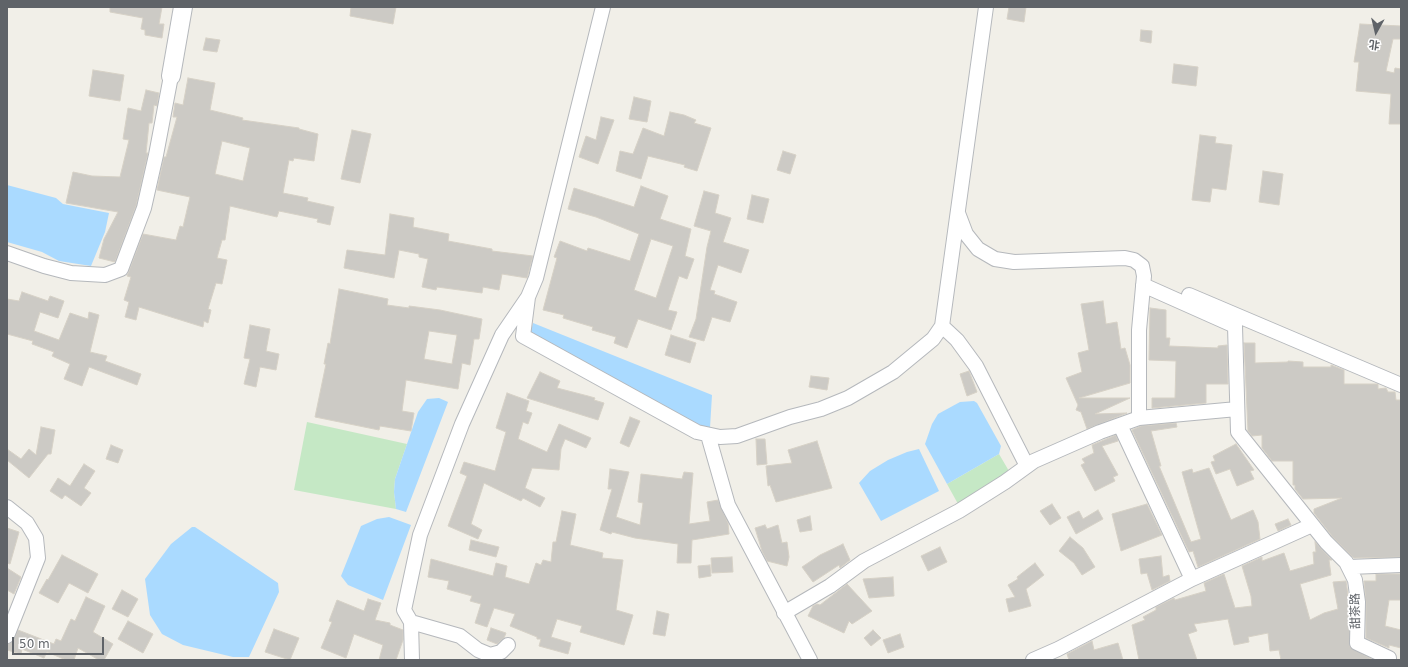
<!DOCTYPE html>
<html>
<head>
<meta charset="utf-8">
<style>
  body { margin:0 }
  #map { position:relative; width:1408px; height:667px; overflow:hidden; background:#f1efe8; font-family:"DejaVu Sans","Noto Sans SC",sans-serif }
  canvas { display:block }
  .frame { position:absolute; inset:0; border:8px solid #5f6368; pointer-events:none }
  .north { position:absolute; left:1356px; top:12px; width:40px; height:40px; -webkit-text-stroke:3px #fff; paint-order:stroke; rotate:188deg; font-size:11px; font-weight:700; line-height:16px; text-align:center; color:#5f6368 }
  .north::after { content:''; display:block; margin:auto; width:14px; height:18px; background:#5f6368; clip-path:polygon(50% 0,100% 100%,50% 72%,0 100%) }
  .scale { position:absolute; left:12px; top:637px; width:92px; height:18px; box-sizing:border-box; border:2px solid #5f6368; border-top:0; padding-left:5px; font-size:12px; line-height:14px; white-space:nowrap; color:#5f6368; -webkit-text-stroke:3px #fff; paint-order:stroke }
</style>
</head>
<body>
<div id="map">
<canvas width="1408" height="667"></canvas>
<div class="frame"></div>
<div class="north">北</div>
<div class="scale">50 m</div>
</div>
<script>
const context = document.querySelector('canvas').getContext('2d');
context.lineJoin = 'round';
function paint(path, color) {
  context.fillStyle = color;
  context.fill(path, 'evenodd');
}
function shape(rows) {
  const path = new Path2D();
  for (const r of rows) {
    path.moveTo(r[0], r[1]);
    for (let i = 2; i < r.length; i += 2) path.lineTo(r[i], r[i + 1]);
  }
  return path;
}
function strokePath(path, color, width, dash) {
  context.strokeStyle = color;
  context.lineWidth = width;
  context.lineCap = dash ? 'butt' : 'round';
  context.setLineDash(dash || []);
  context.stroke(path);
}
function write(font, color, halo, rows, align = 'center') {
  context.font = font + ' "DejaVu Sans","Noto Sans SC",sans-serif';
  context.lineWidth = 3.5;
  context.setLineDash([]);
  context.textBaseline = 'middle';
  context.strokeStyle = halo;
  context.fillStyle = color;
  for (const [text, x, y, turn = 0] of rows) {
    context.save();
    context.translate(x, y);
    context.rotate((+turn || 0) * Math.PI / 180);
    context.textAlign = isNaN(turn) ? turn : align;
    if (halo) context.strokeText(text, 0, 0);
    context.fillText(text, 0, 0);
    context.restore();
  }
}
paint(shape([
  [307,422,407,444,395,479,394,492,396,509,294,490],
  [999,454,1016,483,963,513,947,484]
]), '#c5e8c5');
paint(shape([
  [7,185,56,198,63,204,109,213,105,232,91,266,59,261,42,252,7,242],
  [533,323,712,395,710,428,701,428,530,335],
  [439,398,448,402,406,512,396,509,394,492,395,479,418,412,427,399],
  [974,401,977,403,1001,446,999,454,947,484,925,444,932,424,938,414,960,402],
  [919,449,939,491,881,521,859,483,870,471,888,460,907,452],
  [389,517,411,525,383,600,348,585,341,576,361,526,377,519],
  [192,527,195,527,278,583,279,592,249,657,233,657,183,645,162,634,150,615,145,579,171,544]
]), '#aadaff');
const building = shape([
  [110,7,162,7,159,24,164,24,162,38,145,35,145,30,141,29,143,18,110,12,110,7],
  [351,7,396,7,393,24,350,16,351,7],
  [1009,7,1026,7,1024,22,1007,19,1009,7],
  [1360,24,1401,26,1401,39,1393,39,1386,71,1394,73,1395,68,1401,69,1401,124,1389,124,1391,94,1356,91,1359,62,1354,62,1360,24],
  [1141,30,1152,31,1151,43,1140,41,1141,30],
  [206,38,220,40,217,52,203,50,206,38],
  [1174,64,1198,67,1196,86,1172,83,1174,64],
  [93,70,124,75,120,101,89,96,93,70],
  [188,78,215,83,210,110,243,118,242,120,299,128,299,129,318,134,314,161,294,158,293,161,289,160,283,193,308,198,307,201,334,207,330,225,317,222,318,219,279,211,277,217,230,206,225,240,222,240,217,258,227,260,222,284,216,283,208,309,211,310,208,323,204,321,203,327,139,307,136,320,125,317,129,302,124,300,131,277,127,276,143,234,176,240,180,226,183,227,190,197,157,190,164,157,166,157,177,117,173,117,175,103,183,105,188,78],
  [222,141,250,148,243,181,215,174,222,141],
  [146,90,159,93,157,106,154,105,152,123,149,123,146,153,148,153,136,206,115,262,99,258,104,239,118,212,66,203,73,172,92,176,120,177,129,140,123,139,128,108,141,111,146,90],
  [634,97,651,101,647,122,629,119,634,97],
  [670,112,684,115,696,120,694,123,711,128,697,171,684,167,685,165,648,156,641,179,616,171,620,151,633,154,643,128,664,136,670,112],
  [601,117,614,120,598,164,579,157,586,136,596,140,601,117],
  [352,130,371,134,360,183,341,179,352,130],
  [1200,135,1216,137,1215,143,1232,145,1226,190,1212,188,1210,202,1192,200,1200,135],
  [783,151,796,155,790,174,777,170,783,151],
  [1263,171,1283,174,1279,205,1259,202,1263,171],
  [641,186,668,196,660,219,691,229,685,256,694,259,687,279,679,276,668,310,677,312,671,330,638,319,627,348,614,343,616,337,592,330,593,327,563,318,564,315,543,310,557,258,554,257,560,241,587,251,588,248,630,261,639,234,596,217,568,209,574,188,634,207,641,186],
  [651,239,673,246,656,298,634,290,651,239],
  [704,191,719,195,715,213,731,218,723,242,749,250,741,273,718,265,710,290,715,291,714,294,737,302,730,322,712,317,704,341,689,337,696,319,707,247,711,231,694,226,704,191],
  [752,195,769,199,763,223,747,219,752,195],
  [390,214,414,218,413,227,449,234,448,241,492,249,492,251,533,256,527,278,502,274,499,290,483,287,482,293,437,287,436,290,422,287,428,259,419,257,419,254,399,250,394,278,344,268,347,250,385,255,390,214],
  [339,289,388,299,387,305,409,308,409,306,440,310,482,319,479,339,474,339,470,365,462,363,458,389,406,380,402,411,414,413,411,431,380,426,379,430,315,417,326,364,324,364,328,343,330,344,339,289],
  [429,331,457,335,452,364,424,359,429,331],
  [22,292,48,301,50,296,64,301,58,318,40,312,34,331,59,340,70,313,88,319,89,312,99,315,90,352,107,356,105,361,141,374,137,385,89,367,82,386,64,379,70,364,52,356,54,352,32,344,33,341,7,334,7,299,19,301,22,292],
  [1103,301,1106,324,1117,322,1121,349,1125,348,1130,365,1130,383,1079,398,1130,398,1095,414,1127,413,1087,429,1081,412,1076,410,1078,405,1066,378,1082,372,1078,353,1089,350,1081,304,1103,301],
  [1150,308,1166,310,1166,338,1170,338,1169,346,1218,348,1218,346,1227,345,1228,384,1206,384,1206,403,1152,408,1152,398,1175,398,1176,361,1149,360,1150,308],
  [250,325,270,329,266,351,279,354,276,370,260,367,256,387,244,384,250,359,244,358,250,325],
  [671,335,696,343,690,363,665,355,671,335],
  [1244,343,1255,343,1255,363,1288,362,1288,361,1303,362,1303,367,1331,367,1331,365,1344,370,1344,384,1378,384,1378,389,1386,388,1388,392,1395,392,1396,400,1401,400,1401,557,1354,558,1332,536,1314,513,1314,509,1342,498,1303,499,1295,489,1295,485,1293,485,1293,461,1272,461,1262,448,1262,435,1252,436,1248,431,1244,343],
  [969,371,977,392,967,396,960,374,969,371],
  [540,372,560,381,557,388,588,396,595,398,594,400,604,403,598,420,527,398,540,372],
  [811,376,829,378,827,390,809,387,811,376],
  [507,393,529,401,526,411,532,413,528,424,523,422,518,439,547,452,559,424,591,438,586,448,565,439,561,449,559,470,532,468,525,488,545,498,540,507,523,498,521,501,484,483,471,524,482,530,478,539,448,526,467,476,460,473,464,462,495,471,506,432,496,428,507,393],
  [630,417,640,421,629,447,620,443,630,417],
  [1176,423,1177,427,1151,431,1161,466,1159,466,1191,542,1201,539,1182,472,1192,469,1193,473,1209,468,1231,520,1253,510,1258,522,1260,539,1198,567,1193,551,1189,552,1132,430,1141,426,1176,423],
  [41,427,55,430,51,454,48,454,29,478,7,460,7,449,21,459,29,449,36,455,41,427],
  [1116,435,1118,441,1102,446,1118,475,1113,477,1115,481,1095,491,1081,465,1085,463,1082,459,1094,453,1092,445,1116,435],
  [756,439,765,439,767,464,757,465,756,439],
  [817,441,832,488,776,502,770,485,768,486,766,466,792,463,788,450,817,441],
  [1236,444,1254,470,1250,471,1254,479,1237,486,1230,469,1216,474,1211,462,1215,461,1213,456,1236,444],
  [111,445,123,450,118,463,106,459,111,445],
  [84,464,95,471,84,488,91,493,81,506,65,495,62,499,50,491,58,478,70,486,84,464],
  [610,469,629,472,616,517,640,525,643,503,638,502,641,474,682,479,684,472,693,473,689,524,710,521,707,502,718,500,728,523,729,534,692,540,691,563,677,563,678,544,635,538,612,532,611,534,600,530,612,489,608,489,610,469],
  [1052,504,1061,518,1050,525,1040,511,1052,504],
  [1147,504,1162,535,1121,551,1112,514,1147,504],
  [1098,510,1103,519,1076,534,1067,517,1079,511,1083,519,1098,510],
  [562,511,576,514,570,545,603,553,602,558,623,560,616,610,633,615,624,645,580,632,582,626,557,619,551,637,571,643,568,654,539,646,541,639,537,639,537,637,510,626,515,614,494,608,487,627,475,623,481,604,470,601,472,596,447,589,449,581,428,577,431,559,493,576,496,563,507,566,505,577,529,584,536,563,541,565,543,560,551,562,553,542,556,542,562,511],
  [810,516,812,530,800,532,797,520,810,516],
  [1288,519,1291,525,1278,531,1275,524,1288,519],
  [765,525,767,529,778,525,782,543,787,542,789,557,787,566,767,561,762,551,755,528,765,525],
  [7,528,19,532,10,564,7,563,7,528],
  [1070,537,1083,548,1095,567,1082,575,1074,563,1059,551,1070,537],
  [471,540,499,547,496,557,469,550,471,540],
  [1315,542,1332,560,1329,560,1331,575,1300,584,1310,620,1324,613,1338,609,1333,582,1346,581,1349,602,1350,647,1373,660,1281,660,1279,650,1270,651,1268,633,1248,637,1249,642,1234,645,1228,619,1194,624,1197,631,1188,634,1197,660,1139,660,1132,625,1145,620,1143,617,1156,610,1156,607,1174,598,1175,600,1206,591,1204,583,1224,574,1235,608,1252,606,1251,596,1242,566,1262,557,1262,561,1284,553,1290,571,1314,564,1313,552,1316,552,1315,542],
  [843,544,850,560,840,568,839,565,813,582,802,567,820,555,843,544],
  [940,547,947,562,928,571,921,556,940,547],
  [62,555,98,574,88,593,69,583,58,603,39,593,47,579,48,580,62,555],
  [1161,556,1163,577,1169,575,1170,581,1152,590,1147,573,1141,574,1139,559,1161,556],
  [732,557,733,572,712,573,711,558,732,557],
  [1035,563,1044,575,1026,589,1031,606,1009,612,1006,599,1015,597,1008,585,1018,579,1017,577,1035,563],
  [710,565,711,576,699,578,698,566,710,565],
  [7,568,21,577,14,594,7,590,7,568],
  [1376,574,1401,574,1401,600,1389,600,1385,626,1401,630,1401,648,1389,645,1389,648,1366,638,1366,602,1364,581,1376,581,1376,574],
  [893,577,894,596,869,598,863,579,893,577],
  [847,584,872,611,852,624,849,621,844,633,808,616,813,606,817,604,820,605,847,584],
  [122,590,138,599,128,617,112,609,122,590],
  [86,597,105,606,93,632,113,644,104,660,99,660,78,648,74,660,66,660,47,652,44,658,22,649,21,654,7,650,7,644,13,642,18,630,54,644,56,639,61,641,71,619,75,621,86,597],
  [368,599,381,603,375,620,390,623,390,625,403,630,403,640,396,660,379,660,383,645,354,634,346,658,321,648,332,622,329,621,337,600,364,611,368,599],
  [657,611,669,614,665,636,653,634,657,611],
  [128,621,153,634,143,653,118,639,128,621],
  [491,628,506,633,504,638,497,644,487,640,491,628],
  [274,629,299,638,290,660,265,652,274,629],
  [873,630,881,638,871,646,864,638,873,630],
  [900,634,904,647,888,653,883,640,900,634],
  [1092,641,1094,650,1118,643,1123,660,1069,660,1067,654,1092,641]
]);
paint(building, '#cccac5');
strokePath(building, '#d6d1c6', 1);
const minor = shape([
  [958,213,966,234,978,249,995,259,1014,262,1125,258,1134,260,1142,266,1144,276,1139,330,1139,418],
  [7,253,44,266,71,273,105,275,121,269,144,208,156,155,171,76],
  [1143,285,1235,326,1238,432,1326,542,1346,562,1355,580,1358,602,1357,643,1389,658,1389,660],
  [1189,295,1401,385],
  [528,297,523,336,697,432,720,437,737,436,790,417,821,409,848,398,893,372,933,339,942,326,986,7],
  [942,326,957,340,976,366,1027,466],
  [1120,425,1192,579],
  [708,435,728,505,810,660],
  [7,507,27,523,36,538,38,558,7,636],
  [1349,567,1401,565],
  [784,613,830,586,864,561,959,511,1005,482,1034,461,1100,432,1139,418,1237,409],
  [411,622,404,610,420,535,462,424,502,335,528,297,536,278,603,7],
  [412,660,411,622,460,636,478,650,490,655,501,652,508,645],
  [1033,660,1058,649,1192,579,1312,525]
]);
const tertiary = shape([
  [171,76,183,7]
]);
strokePath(minor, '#b5b8bc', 16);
strokePath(tertiary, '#b5b8bc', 20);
strokePath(minor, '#fff', 14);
strokePath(tertiary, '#fff', 18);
write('12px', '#5f6368', '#fff', [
  ["甜茶路",1356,611,-91]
]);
</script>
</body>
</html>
